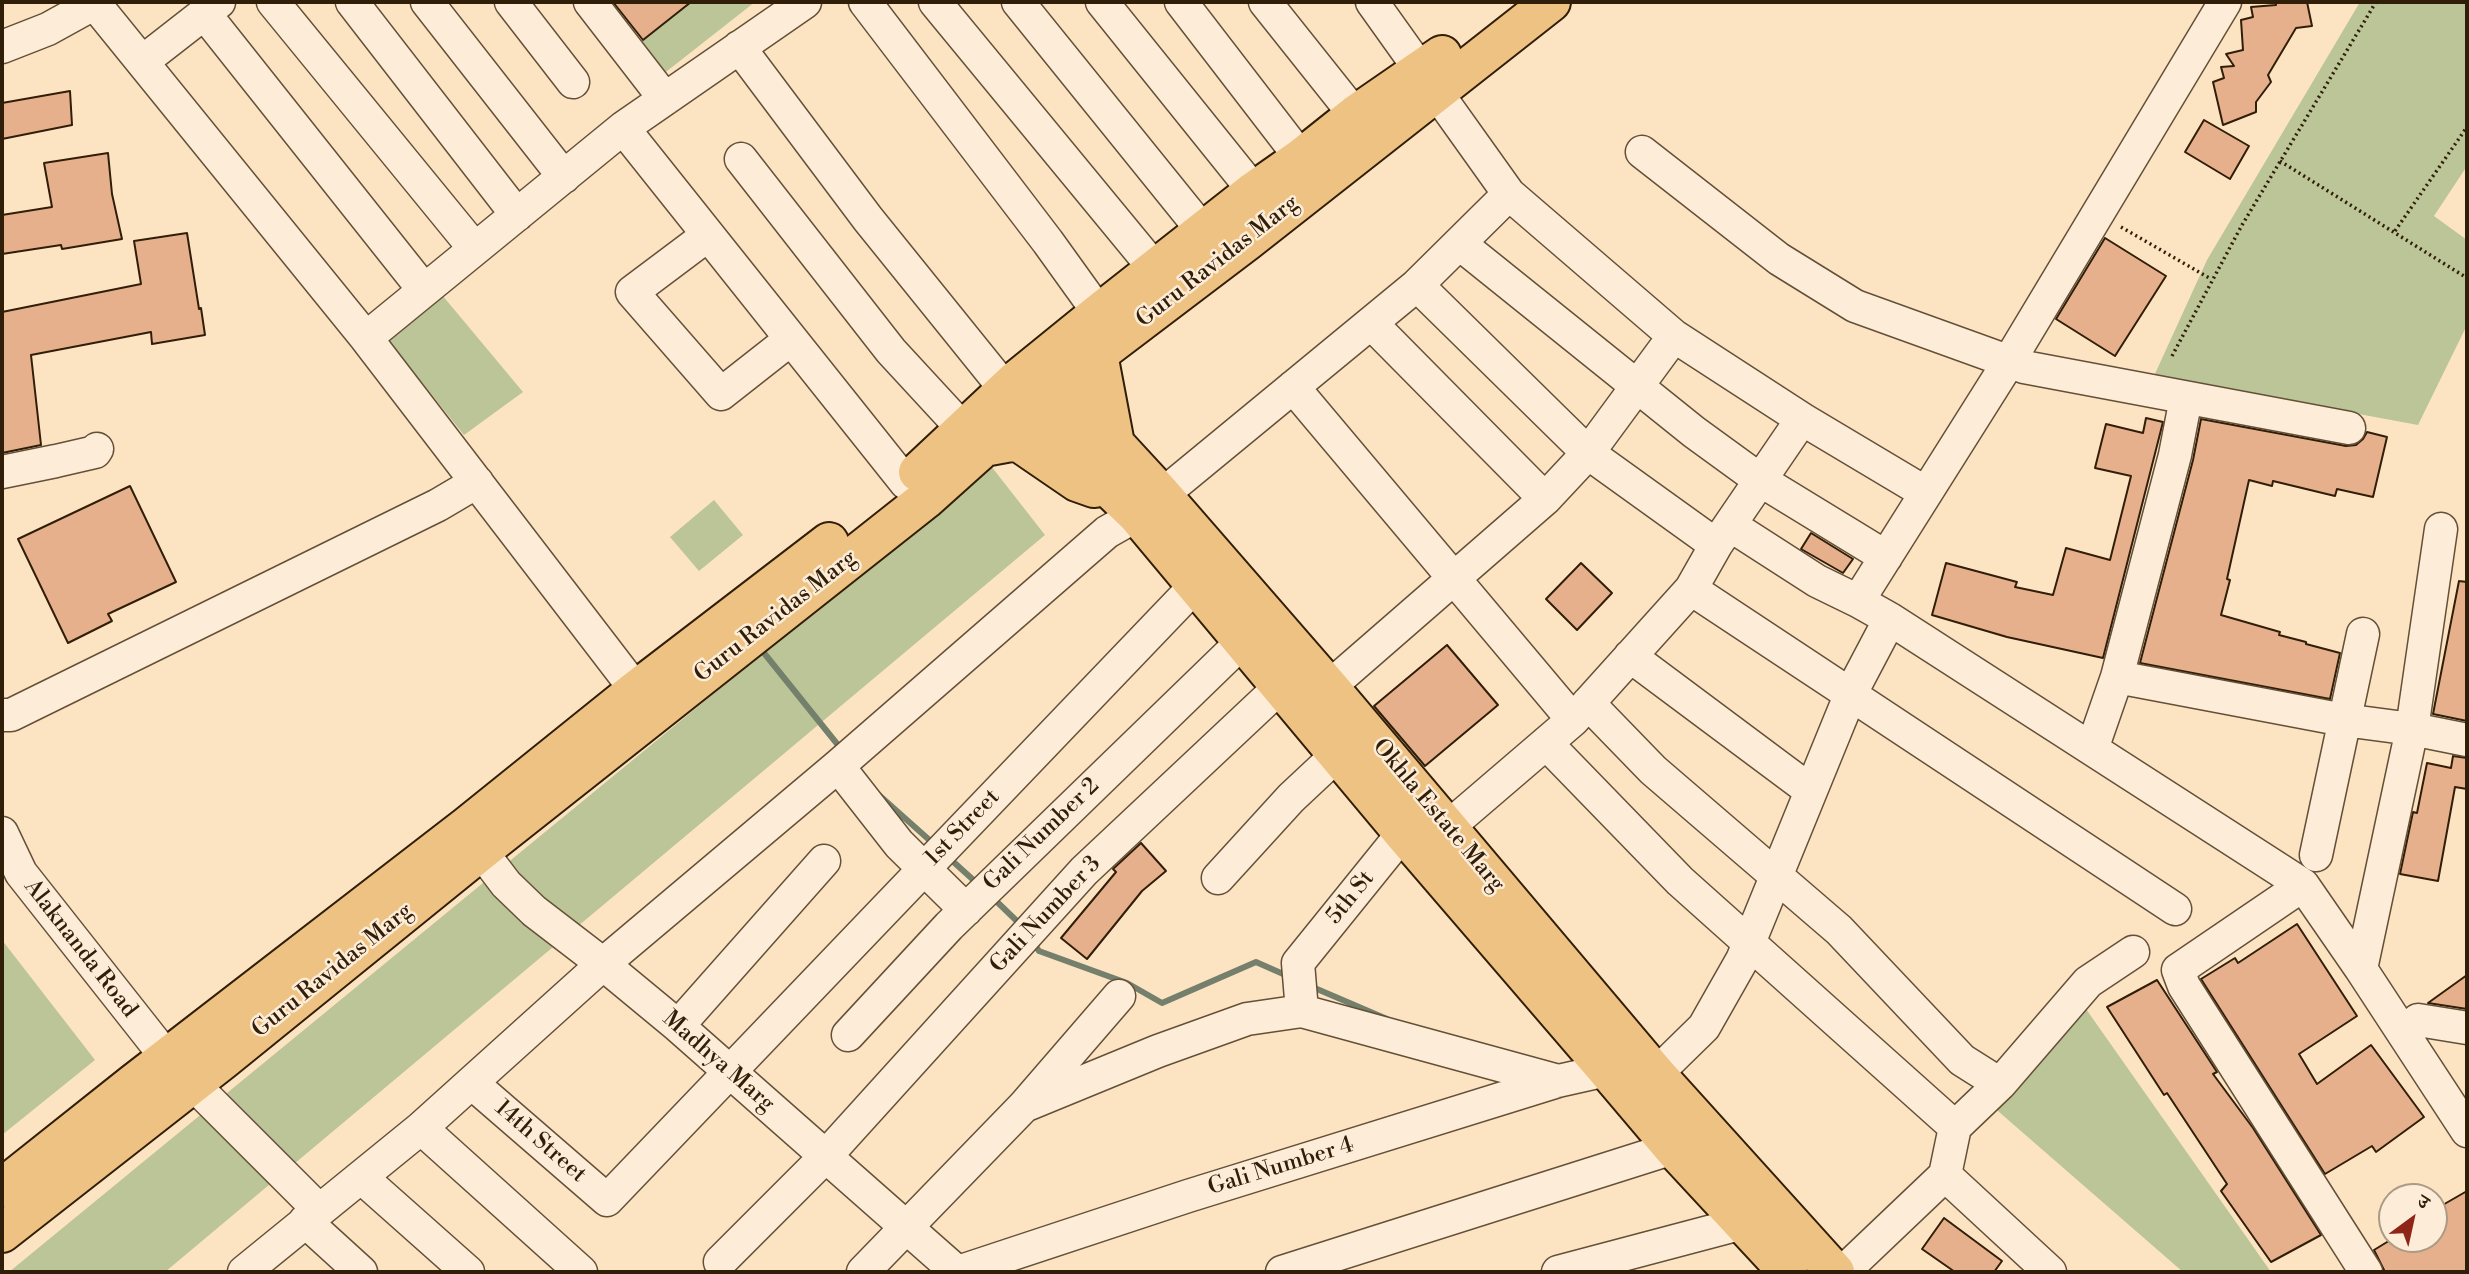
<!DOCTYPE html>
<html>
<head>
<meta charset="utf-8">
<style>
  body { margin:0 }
  #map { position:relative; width:2469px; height:1274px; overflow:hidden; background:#fce4c3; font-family:"Libre Bodoni","Noto Serif Devanagari",serif }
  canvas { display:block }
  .frame { position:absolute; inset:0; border:4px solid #311e09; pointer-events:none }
  .north { position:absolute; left:2378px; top:1183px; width:70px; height:70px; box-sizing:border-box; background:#fdedd8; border:2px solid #ab9a85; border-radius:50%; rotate:33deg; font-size:19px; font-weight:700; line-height:28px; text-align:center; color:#311e09 }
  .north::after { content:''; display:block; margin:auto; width:24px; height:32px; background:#8f2418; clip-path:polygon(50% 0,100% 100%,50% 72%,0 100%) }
</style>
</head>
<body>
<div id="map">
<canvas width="2469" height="1274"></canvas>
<div class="frame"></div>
<div class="north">उ</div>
</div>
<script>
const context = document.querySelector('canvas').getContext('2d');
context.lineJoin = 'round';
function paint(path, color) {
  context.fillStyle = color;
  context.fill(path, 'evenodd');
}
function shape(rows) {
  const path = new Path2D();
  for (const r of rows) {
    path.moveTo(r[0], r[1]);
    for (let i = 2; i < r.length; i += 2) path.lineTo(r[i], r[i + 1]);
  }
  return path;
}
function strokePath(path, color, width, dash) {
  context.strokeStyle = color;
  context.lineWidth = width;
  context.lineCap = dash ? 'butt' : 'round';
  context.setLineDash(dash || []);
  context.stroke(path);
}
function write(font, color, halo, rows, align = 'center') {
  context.font = font + ' "Libre Bodoni",serif';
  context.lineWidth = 5;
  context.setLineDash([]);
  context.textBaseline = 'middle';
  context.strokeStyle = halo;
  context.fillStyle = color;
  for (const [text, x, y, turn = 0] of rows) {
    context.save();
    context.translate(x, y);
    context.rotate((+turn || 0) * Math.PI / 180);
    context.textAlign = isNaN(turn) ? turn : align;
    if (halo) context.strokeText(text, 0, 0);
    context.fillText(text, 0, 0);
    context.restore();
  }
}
paint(shape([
  [691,2,755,2,662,75,638,44],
  [2360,2,2467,2,2467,166,2434,216,2467,240,2467,325,2418,425,2154,376,2207,260],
  [437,289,523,392,464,435,382,333],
  [991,466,1045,535,165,1272,9,1272],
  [714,500,743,535,699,571,670,537],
  [2,940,95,1060,2,1135],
  [2086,1009,2271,1272,2183,1272,1991,1105,2038,1047]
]), '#bbc597');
strokePath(shape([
  [760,648,842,750],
  [880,796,935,845],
  [948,857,979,885],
  [992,897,1022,926],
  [1032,941,1039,951,1127,983,1162,1003,1256,962,1290,977],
  [1310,986,1387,1019]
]), '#747f6c', 6);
const building = shape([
  [613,2,691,2,643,40,613,2],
  [2276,2,2307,2,2312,26,2296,28,2268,75,2271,82,2256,102,2256,112,2223,125,2213,82,2224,78,2221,67,2234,66,2226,54,2243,50,2241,20,2253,17,2251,7,2276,5,2276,2],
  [70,91,72,125,2,139,2,103,70,91],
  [2204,120,2249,146,2230,179,2185,152,2204,120],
  [108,153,112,194,122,239,62,249,61,245,2,254,2,215,52,207,44,163,108,153],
  [187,233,199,309,201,308,205,335,152,344,151,332,31,355,41,445,2,453,2,312,141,284,134,241,187,233],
  [2105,238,2166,276,2115,356,2056,319,2105,238],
  [2146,418,2163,422,2103,658,2007,637,1932,615,1946,563,2017,582,2015,587,2053,595,2066,548,2110,560,2131,476,2095,468,2106,424,2143,433,2146,418],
  [2201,419,2346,446,2356,445,2363,439,2367,432,2387,437,2373,497,2337,489,2335,496,2273,481,2272,486,2249,480,2227,579,2230,580,2221,615,2280,632,2279,635,2306,642,2306,644,2340,653,2330,699,2140,663,2193,460,2201,419],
  [130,486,176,582,108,614,112,621,68,643,18,539,130,486],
  [1811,533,1853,559,1843,573,1801,549,1811,533],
  [1581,563,1612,593,1577,630,1546,599,1581,563],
  [2459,581,2467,582,2467,721,2433,714,2459,581],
  [1447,645,1498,705,1425,766,1374,706,1447,645],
  [2453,756,2467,758,2467,789,2455,787,2438,881,2400,874,2413,812,2417,813,2427,763,2451,768,2453,756],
  [1141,843,1166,871,1142,891,1087,959,1061,938,1116,872,1113,869,1141,843],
  [2297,924,2357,1016,2299,1054,2317,1084,2371,1045,2424,1117,2376,1152,2372,1146,2325,1174,2201,979,2235,958,2238,963,2297,924],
  [2467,975,2467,1009,2428,1003,2467,975],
  [2157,980,2217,1072,2213,1074,2253,1128,2321,1235,2271,1262,2221,1191,2227,1184,2167,1093,2164,1095,2107,1007,2157,980],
  [2467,1191,2467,1272,2385,1272,2374,1250,2392,1239,2434,1239,2434,1210,2467,1191],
  [1944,1218,2002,1261,1994,1272,1955,1272,1922,1249,1944,1218]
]);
paint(building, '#e7b08c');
strokePath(building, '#311e09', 2);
const minor = shape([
  [273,2,475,249],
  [352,2,517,215],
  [427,2,564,177],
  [511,2,573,82],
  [590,2,665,99],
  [865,2,1048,242,1099,313],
  [935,2,1155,269],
  [1018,2,1203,231],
  [1102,2,1254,191],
  [1181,2,1301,158],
  [1265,2,1355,115],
  [1372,2,1509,194,1674,336,1802,419,1716,545,1691,589,1573,720,1447,828],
  [2225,2,2008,363,1858,601,1890,619,2303,885,2361,969,2467,1131],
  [95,4,366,338,636,690],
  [204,13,424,290],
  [2,47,48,29,97,2],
  [739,47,868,219,1006,390],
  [142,62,219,2],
  [623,128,906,483],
  [1642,152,1779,259,1855,306,2024,367,2349,428],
  [741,159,891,351,963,429],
  [708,235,632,292,721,394,791,339],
  [1460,244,1694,432,1760,480,1886,557],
  [1417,285,1588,453,1716,545],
  [1371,323,1545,499],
  [366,338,623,128,805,2],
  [1293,387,1573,720],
  [1802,419,1926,493],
  [2,472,56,461,95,452,97,449],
  [1162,495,1417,285,1509,194],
  [1730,525,1817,581,1858,601],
  [1691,589,2175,909],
  [1630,656,1811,791],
  [2117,677,2344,720,2412,729,2467,740],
  [1329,687,1545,499,1588,453,1674,336],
  [1588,703,1653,770,1839,930,1962,1060,2000,1084],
  [2,715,11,715,438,505,477,482],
  [1546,743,1680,881,1955,1127],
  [2092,749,2117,677,2175,455,2186,398],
  [838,766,899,844,966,910],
  [2,833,21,873,167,1058,318,1209],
  [481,851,506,884,534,911,603,964,678,1026,957,1272],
  [2316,855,2363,634],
  [1218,878,1291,798,1338,754],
  [2303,885,2178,970,2184,986,2366,1272],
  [2361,969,2412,729,2441,529],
  [1302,1011,1298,963,1403,833],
  [2418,1020,2467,1028],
  [678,1026,824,861],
  [848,1035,949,926,1242,642],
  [1656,1074,1704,1027,1742,960,1851,693,1890,619],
  [473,1084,607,1200,1196,585],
  [1024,1106,1158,1051,1247,1019,1302,1011,1558,1081],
  [421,1128,581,1272],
  [1945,1175,2050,1272],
  [361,1177,468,1272],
  [305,1221,361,1272],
  [720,1262,825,1157,1084,871,1281,686],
  [244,1272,421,1128,603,964,838,766,1107,532,1137,515],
  [863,1272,1024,1106,1119,996],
  [958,1272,1188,1196,1558,1081,1607,1070],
  [1282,1272,1673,1148],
  [1558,1272,1743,1223],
  [1843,1272,1945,1175,1955,1127,2000,1084,2088,982,2133,952]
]);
const major = shape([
  [1098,354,1115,444],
  [1038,370,1115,444,1162,495,1329,687,1656,1074,1835,1272],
  [1018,387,1110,489,1137,515,1403,833,1607,1070,1673,1148,1788,1272],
  [984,447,1011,442,1020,443,1077,482,1094,488],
  [918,472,1014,382,1099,313,1254,191,1301,158,1355,115,1442,55],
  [2,1188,134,1083,467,826,636,690,829,542],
  [2,1233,223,1060,481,851,926,499,984,447,1098,354,1247,241,1551,2]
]);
strokePath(minor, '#645038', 35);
strokePath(major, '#311e09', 42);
strokePath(shape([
  [2280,161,2467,278],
  [2121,227,2211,279],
  [2395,231,2467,127],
  [2172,356,2242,225,2376,2]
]), '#311e09', 3.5, [2, 3.5]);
strokePath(minor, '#fdedd8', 32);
strokePath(major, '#eec282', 38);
write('23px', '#311e09', '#fdedd8', [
  ["Guru Ravidas Marg",1218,262,-38],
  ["Guru Ravidas Marg",776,617,-38],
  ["Okhla Estate Marg",1438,816,50],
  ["1st Street",963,828,-46],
  ["Gali Number 2",1042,835,-44],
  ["5th St",1351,898,-51],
  ["Gali Number 3",1046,915,-47],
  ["Alaknanda Road",80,949,52],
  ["Guru Ravidas Marg",333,971,-39],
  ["Madhya Marg",718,1062,41],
  ["14th Street",540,1142,41],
  ["Gali Number 4",1281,1167,-17]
]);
</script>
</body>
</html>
